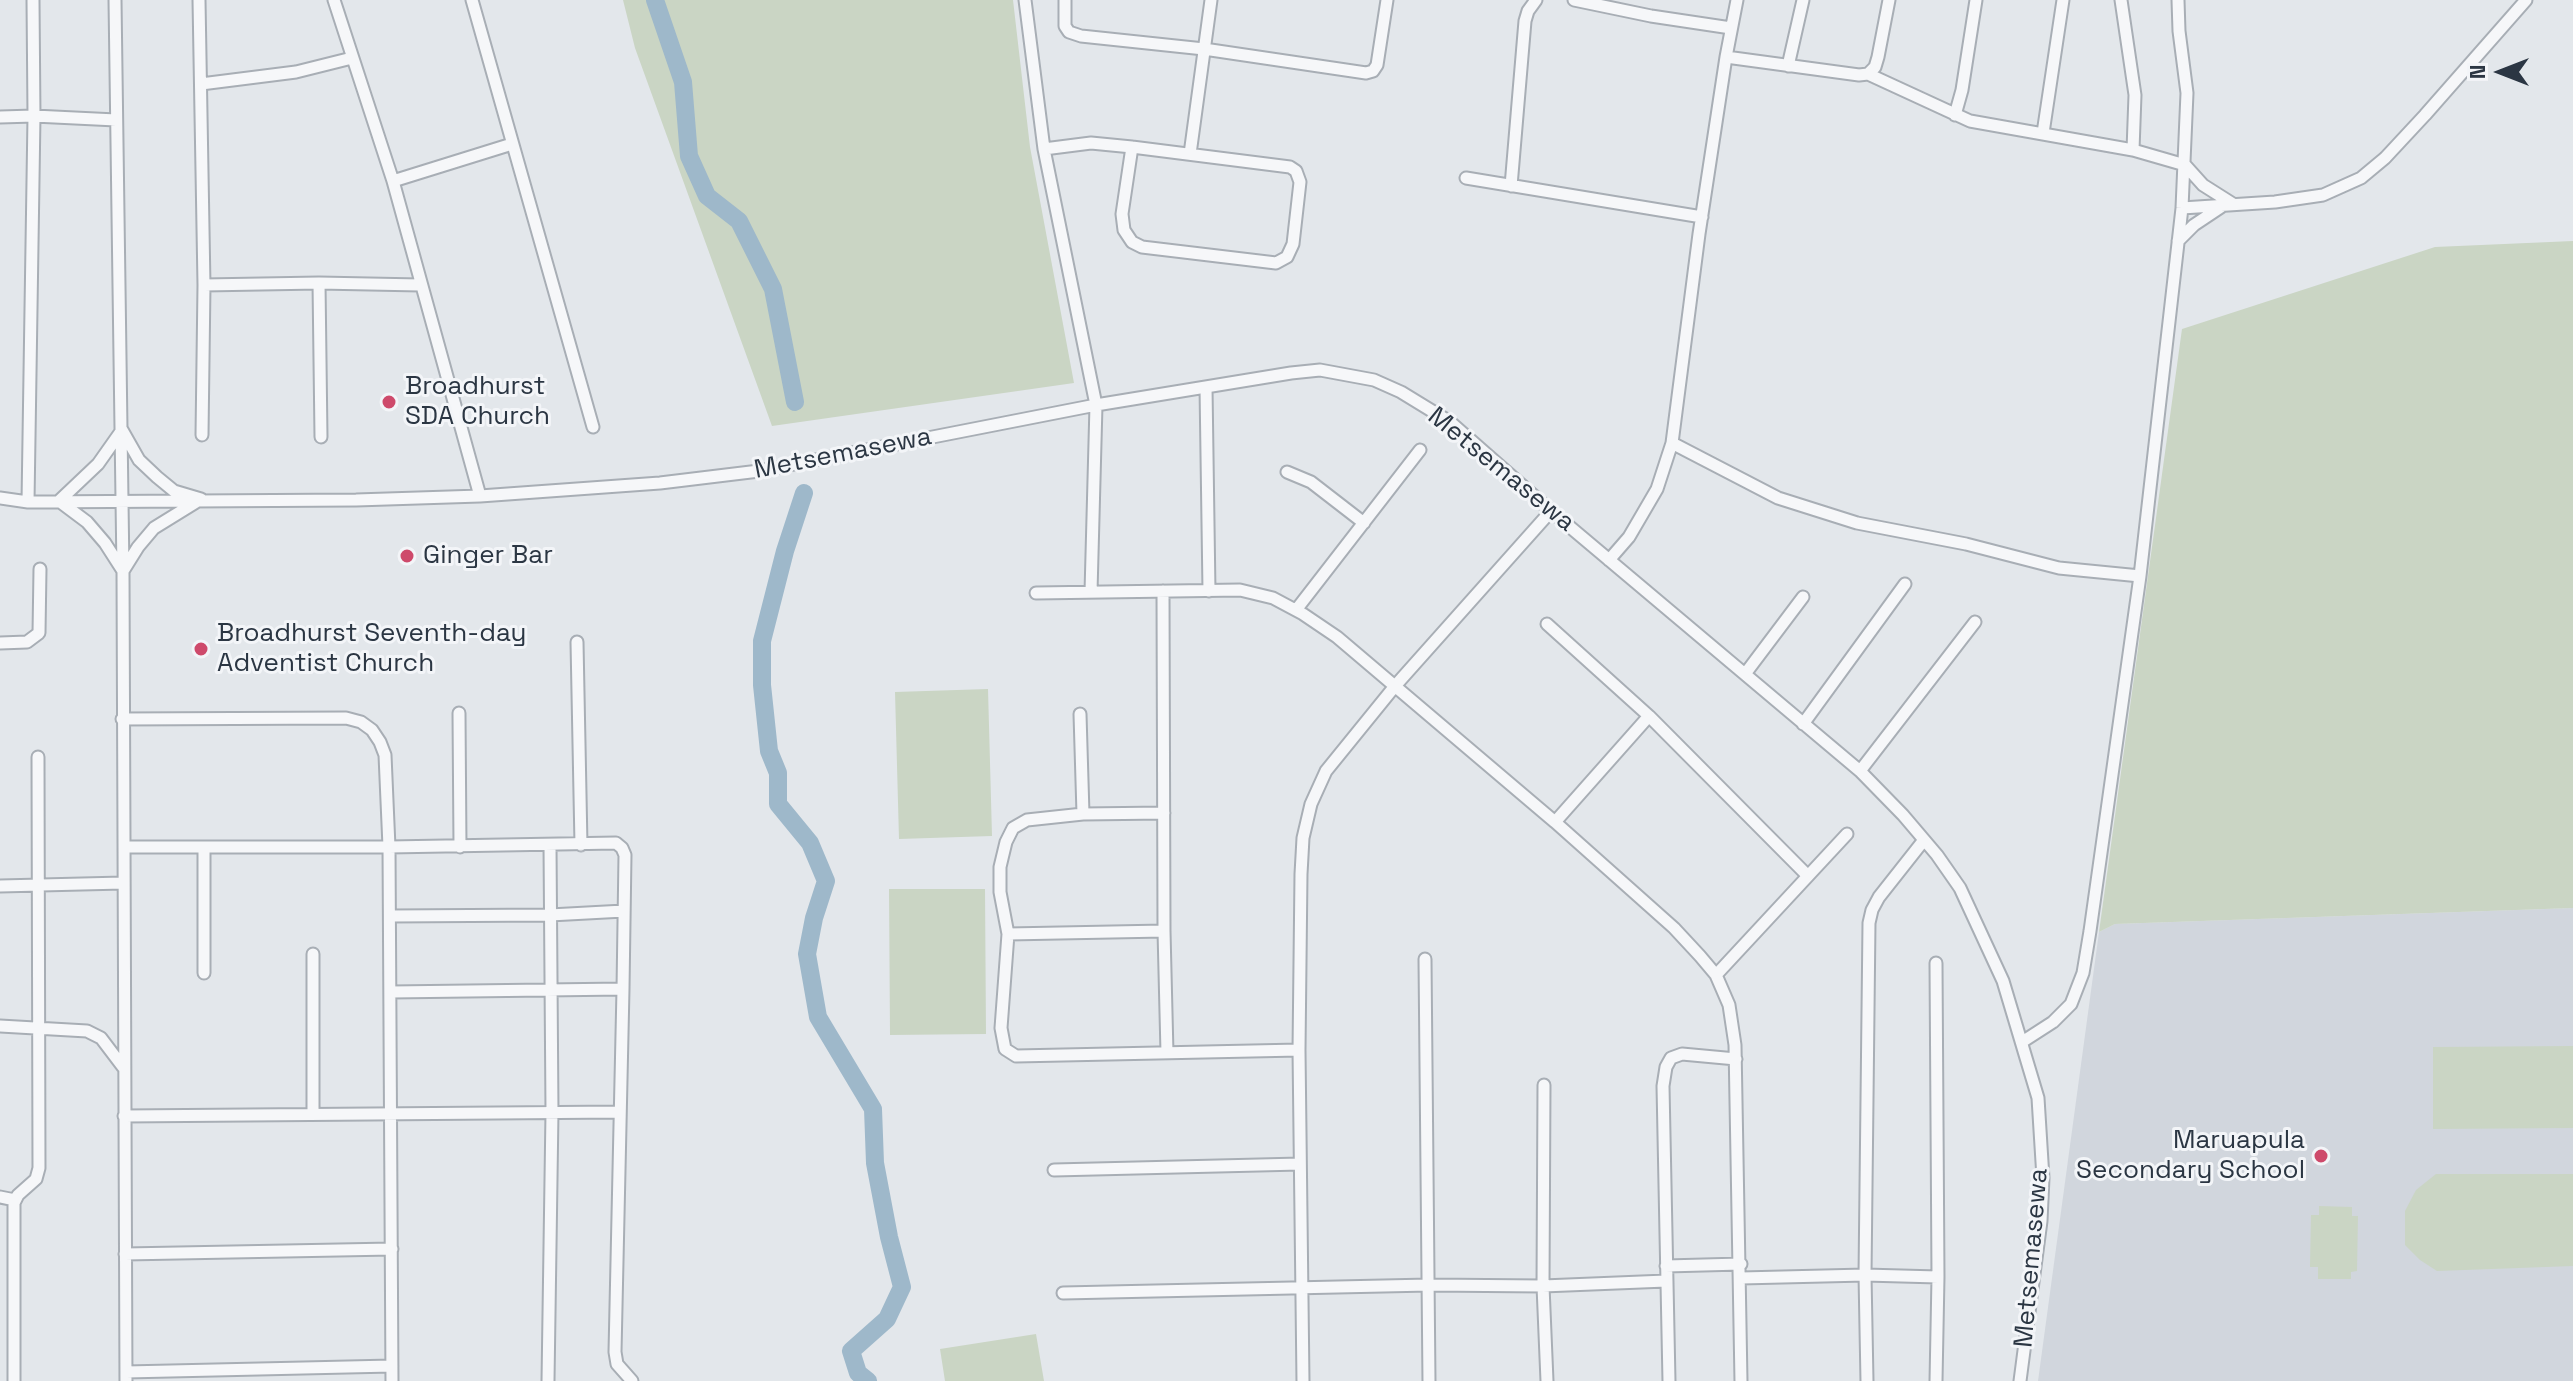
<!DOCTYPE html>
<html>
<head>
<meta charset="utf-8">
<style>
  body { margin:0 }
  #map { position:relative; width:2573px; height:1381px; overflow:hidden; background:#e3e7eb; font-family:"Space Grotesk",sans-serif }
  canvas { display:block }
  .north { position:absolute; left:2461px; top:32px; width:80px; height:80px; -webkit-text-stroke:6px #f3f5f8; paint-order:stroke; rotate:270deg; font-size:22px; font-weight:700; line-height:32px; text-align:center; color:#2b3643 }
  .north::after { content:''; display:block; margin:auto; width:28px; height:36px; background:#2b3643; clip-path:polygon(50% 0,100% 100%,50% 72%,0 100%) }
</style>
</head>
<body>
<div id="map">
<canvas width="2573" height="1381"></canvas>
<div class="north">N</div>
</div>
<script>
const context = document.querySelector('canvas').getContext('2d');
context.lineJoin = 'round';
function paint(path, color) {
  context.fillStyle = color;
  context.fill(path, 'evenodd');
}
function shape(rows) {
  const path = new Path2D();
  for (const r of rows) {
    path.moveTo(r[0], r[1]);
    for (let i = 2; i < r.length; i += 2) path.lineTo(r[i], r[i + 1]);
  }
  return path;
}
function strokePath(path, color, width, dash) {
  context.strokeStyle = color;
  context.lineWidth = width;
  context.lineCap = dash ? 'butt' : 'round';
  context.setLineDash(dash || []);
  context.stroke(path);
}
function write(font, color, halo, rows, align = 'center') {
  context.font = font + ' "Space Grotesk",sans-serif';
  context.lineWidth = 6;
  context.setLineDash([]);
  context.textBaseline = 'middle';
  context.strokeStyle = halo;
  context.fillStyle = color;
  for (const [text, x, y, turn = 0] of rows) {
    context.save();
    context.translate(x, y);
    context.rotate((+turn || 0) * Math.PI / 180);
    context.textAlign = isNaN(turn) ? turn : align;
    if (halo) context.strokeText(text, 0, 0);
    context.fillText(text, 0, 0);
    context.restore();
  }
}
paint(shape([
  [2573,908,2573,1381,2038,1381,2099,932,2115,924]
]), '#d1d6dd');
paint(shape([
  [623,0,1013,0,1030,147,1074,383,772,426,635,48],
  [2573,241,2573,908,2115,924,2099,932,2182,329,2435,247],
  [988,689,992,836,899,839,895,692],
  [889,889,985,889,986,1034,890,1035],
  [2573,1046,2573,1128,2433,1129,2433,1047],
  [2436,1174,2573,1174,2573,1266,2437,1271,2420,1260,2405,1245,2405,1211,2416,1190],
  [2319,1206,2352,1207,2352,1216,2358,1216,2357,1271,2351,1272,2351,1279,2318,1279,2318,1267,2310,1267,2311,1215,2319,1215],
  [1036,1334,1044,1381,945,1381,940,1349]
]), '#cad5c4');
strokePath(shape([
  [655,0,683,82,689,156,707,196,739,221,773,289,795,402],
  [804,493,785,551,762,641,762,685,769,751,778,773,778,804,810,843,826,881,814,918,807,954,818,1017,873,1109,875,1163,889,1237,902,1287,887,1319,851,1351,858,1373,868,1381]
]), '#9eb8ca', 18);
const minor = shape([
  [115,0,123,571,126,1381],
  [199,0,204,285,202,435],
  [334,0,393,181,480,496],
  [472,0,593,427],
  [1025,0,1044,149,1096,405,1091,592],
  [1065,0,1065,26,1069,32,1081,36,1204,49,1366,73,1373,71,1377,65,1387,0],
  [1574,0,1651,16,1731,28],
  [2121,0,2135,95,2133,150],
  [1726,57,1859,75,1868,74,1875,67,1878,57,1889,0],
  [1788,66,1803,0],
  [1868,74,1970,121,2133,150,2185,165,2203,185,2233,204],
  [201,84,296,72,352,58],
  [1955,115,1962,90,1976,0],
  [0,117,34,116,116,120],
  [2043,133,2063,0],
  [1132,147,1290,167,1296,171,1300,182,1293,244,1287,257,1276,263,1142,247,1132,242,1124,230,1122,214,1132,147],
  [1044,149,1091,143,1132,147],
  [1190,154,1211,0],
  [1466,178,1702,217],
  [393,181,512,144],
  [1511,186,1525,21,1528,11,1536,0],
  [2182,208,2275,202,2323,195,2361,178,2385,158,2425,115,2526,0],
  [2178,241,2194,225,2221,207],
  [319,283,321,437],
  [204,285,319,283,420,285],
  [1206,387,1209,591],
  [122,430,139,460,157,477,174,491,201,499,154,528,138,547,123,571,105,543,87,522,59,501,98,464,122,430],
  [1672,443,1778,498,1857,523,1966,544,2059,568,2140,576],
  [1287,472,1311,482,1364,523],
  [0,498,28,502,356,500,480,496,660,483,759,471,1096,405,1291,373,1320,370,1374,380,1401,392,1450,422,1551,511,1860,771,1903,815,1937,855,1960,888,2003,981,2038,1098,2043,1178,2041,1221,2020,1381],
  [28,502,34,116,33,0],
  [1609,560,1629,537,1657,489,1672,443,1699,234,1726,57,1737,0],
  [1163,591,1164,931,1167,1053],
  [1036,593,1240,590,1273,598,1303,614,1337,637,1555,822,1674,928,1700,956,1716,975,1729,1005,1735,1045,1741,1381],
  [1296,610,1420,450],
  [1547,624,1649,716,1808,876],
  [577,642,581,845],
  [0,643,27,642,39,633,40,569],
  [1745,674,1803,597],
  [459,713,460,847],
  [1080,714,1083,814],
  [122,719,346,718,361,722,372,730,380,742,385,755,389,847,392,1381],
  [1803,724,1905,584],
  [1860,771,1975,622],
  [1164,813,1083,814,1027,820,1013,828,1006,842,1000,867,1000,892,1008,934,1001,1028,1005,1049,1016,1056,1299,1050],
  [1555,822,1649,716],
  [124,847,389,847,616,843,622,848,625,855,623,989,615,1352,617,1364,632,1381],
  [204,847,204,973],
  [0,886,123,883],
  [391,916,550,915,624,911],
  [1008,934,1164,931],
  [313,954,313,1113],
  [1425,959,1429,1381],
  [1716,975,1847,834],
  [391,992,623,989],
  [0,1026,87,1031,101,1038,123,1067],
  [2022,1042,2053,1022,2071,1004,2083,973,2090,931,2140,576,2182,208,2187,93,2179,31,2178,0],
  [1544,1085,1543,1286,1547,1381],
  [124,1116,620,1112],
  [1054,1170,1300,1164],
  [0,1197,15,1200],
  [125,1254,392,1249],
  [1666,1266,1741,1264],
  [1741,1278,1865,1275,1938,1277],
  [1063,1293,1429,1285,1543,1286,1666,1281],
  [126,1372,392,1366],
  [14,1381,14,1203,18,1195,36,1179,39,1168,38,757],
  [548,1381,552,1112,550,845],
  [1303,1381,1299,1050,1301,874,1303,838,1311,804,1326,771,1395,686,1551,511],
  [1669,1381,1663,1086,1666,1067,1671,1058,1682,1054,1736,1059],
  [1867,1381,1865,1275,1869,923,1872,910,1879,897,1924,840],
  [1936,1381,1938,1277,1936,963]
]);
strokePath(minor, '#a8aeb5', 15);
strokePath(minor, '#f6f7f9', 11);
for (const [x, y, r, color] of [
  [389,402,8,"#ce4a6b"],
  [407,556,8,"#ce4a6b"],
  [201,649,8,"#ce4a6b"],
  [2321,1156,8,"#ce4a6b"]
]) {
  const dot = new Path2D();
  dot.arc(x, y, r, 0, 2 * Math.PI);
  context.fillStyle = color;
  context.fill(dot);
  strokePath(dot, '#f3f5f8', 3);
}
write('26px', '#2b3643', '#f3f5f8', [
  ["Broadhurst",405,387],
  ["SDA Church",405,417],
  ["Ginger Bar",423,556],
  ["Broadhurst Seventh-day",217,634],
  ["Adventist Church",217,664],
  ["Maruapula",2305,1141,"right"],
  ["Secondary School",2305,1171,"right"]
], 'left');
write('26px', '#2b3643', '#f3f5f8', [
  ["Metsemasewa",843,454,-11],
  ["Metsemasewa",1501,470,39],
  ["Metsemasewa",2032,1258,-85]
]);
</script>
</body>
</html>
